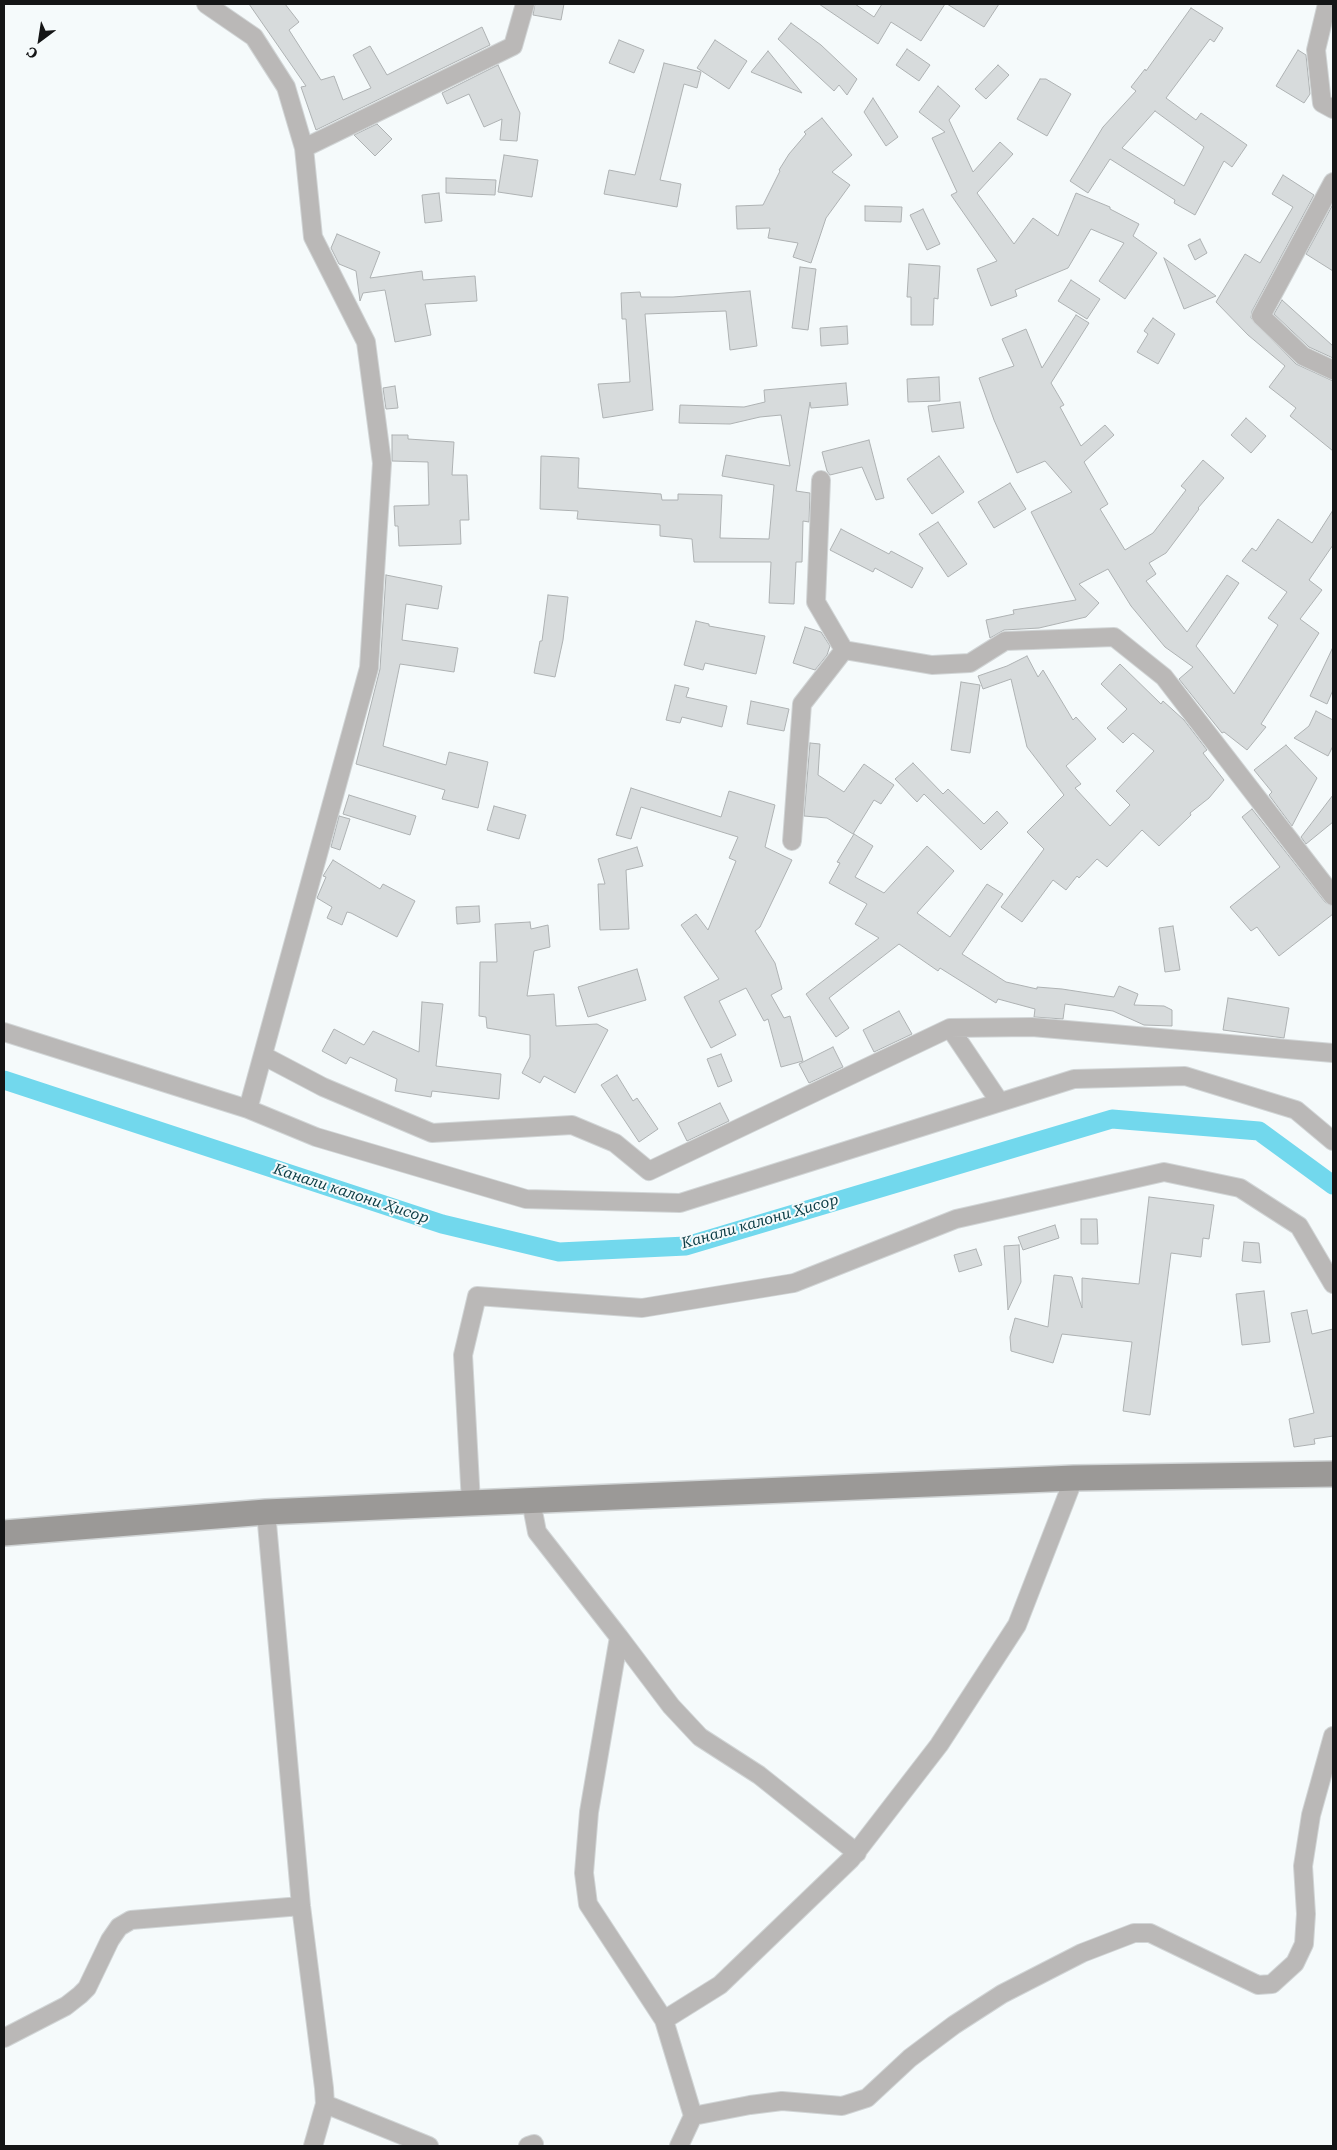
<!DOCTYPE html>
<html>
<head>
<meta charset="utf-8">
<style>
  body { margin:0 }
  #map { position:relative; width:1337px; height:2150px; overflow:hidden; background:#f5fafb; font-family:"Roboto Serif",serif }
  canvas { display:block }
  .frame { position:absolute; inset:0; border:5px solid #141516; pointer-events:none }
  .north { position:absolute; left:15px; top:15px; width:50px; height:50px; -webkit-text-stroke:4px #f5fafb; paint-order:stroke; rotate:211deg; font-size:14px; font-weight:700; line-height:20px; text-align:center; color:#141516 }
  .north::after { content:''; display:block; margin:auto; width:18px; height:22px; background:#141516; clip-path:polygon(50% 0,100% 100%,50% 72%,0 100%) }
</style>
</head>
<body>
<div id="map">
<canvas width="1337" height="2150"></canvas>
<div class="frame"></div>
<div class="north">С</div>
</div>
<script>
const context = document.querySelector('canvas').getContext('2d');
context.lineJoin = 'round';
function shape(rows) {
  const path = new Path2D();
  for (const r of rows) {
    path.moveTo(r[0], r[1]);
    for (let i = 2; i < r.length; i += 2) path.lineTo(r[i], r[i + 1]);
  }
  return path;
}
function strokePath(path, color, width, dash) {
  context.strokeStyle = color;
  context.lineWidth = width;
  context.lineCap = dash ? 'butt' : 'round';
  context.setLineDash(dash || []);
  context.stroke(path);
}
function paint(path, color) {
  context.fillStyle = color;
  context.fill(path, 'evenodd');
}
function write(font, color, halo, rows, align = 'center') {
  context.font = font + ' "Roboto Serif",serif';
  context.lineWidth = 4;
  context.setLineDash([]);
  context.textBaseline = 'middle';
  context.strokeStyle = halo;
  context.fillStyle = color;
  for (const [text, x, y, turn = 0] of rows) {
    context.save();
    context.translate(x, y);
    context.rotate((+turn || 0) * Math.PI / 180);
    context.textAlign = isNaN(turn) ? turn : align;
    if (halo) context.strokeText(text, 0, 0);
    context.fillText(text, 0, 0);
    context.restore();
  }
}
strokePath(shape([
  [4,1080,442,1224,559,1252,686,1246,1112,1119,1259,1131,1333,1185]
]), '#72d8ed', 19);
const building = shape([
  [249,4,285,4,299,22,289,30,321,80,334,76,343,100,371,88,353,55,370,46,387,75,482,27,490,45,316,130,301,87,306,86,249,4],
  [535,4,564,4,561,20,533,15,535,4],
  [819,4,855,4,874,17,882,4,945,4,921,41,891,22,878,44,819,4],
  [947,4,999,4,984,27,947,4],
  [1191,8,1223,28,1214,42,1210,39,1166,98,1196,120,1201,113,1247,145,1232,167,1224,161,1195,215,1174,203,1175,200,1110,159,1088,193,1070,181,1103,127,1136,91,1131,87,1145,69,1146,71,1191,8],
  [1155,111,1204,147,1184,186,1122,148,1155,111],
  [791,23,821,45,857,79,847,95,839,85,834,91,778,39,791,23],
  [619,40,644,50,634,73,609,63,619,40],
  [715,40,747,61,729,89,697,68,715,40],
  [907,49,930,65,919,81,896,65,907,49],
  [1298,50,1306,55,1310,94,1304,103,1276,86,1298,50],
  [768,51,802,93,751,72,768,51],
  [664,63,701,72,697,88,684,84,660,180,681,184,677,207,604,194,609,170,635,175,664,63],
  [498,65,520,113,517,141,500,140,502,119,484,127,469,94,447,104,442,93,498,65],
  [998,65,1009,75,986,99,975,89,998,65],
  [1040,79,1046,79,1071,94,1047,136,1017,119,1040,79],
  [938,86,960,106,949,120,973,172,1000,142,1013,154,977,193,1014,244,1033,218,1058,236,1076,193,1110,207,1110,209,1139,224,1133,236,1157,253,1125,299,1099,281,1124,243,1091,229,1068,268,1015,290,1017,296,991,306,977,269,997,261,951,195,957,192,932,138,945,132,919,112,938,86],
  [873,98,898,137,886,146,864,112,873,98],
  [822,118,852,155,832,172,850,185,826,218,811,263,793,257,798,243,768,238,770,228,737,229,736,206,763,205,780,171,779,170,789,154,806,134,804,132,822,118],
  [377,124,392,139,375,156,354,135,377,124],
  [504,155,538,160,532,197,498,192,504,155],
  [1283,175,1314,195,1252,311,1251,318,1296,364,1333,381,1333,451,1290,416,1296,408,1269,387,1285,366,1248,335,1216,302,1245,254,1260,263,1293,207,1272,194,1283,175],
  [446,178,496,180,495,195,446,193,446,178],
  [439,193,442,221,425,223,422,195,439,193],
  [865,206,902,207,901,222,865,221,865,206],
  [1332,206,1333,206,1333,271,1306,254,1332,206],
  [923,209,940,244,927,250,910,215,923,209],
  [337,234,380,252,370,278,422,271,423,280,475,276,477,301,425,304,431,335,395,342,385,290,363,293,360,301,356,271,339,264,331,248,337,234],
  [1200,239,1207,253,1195,260,1188,245,1200,239],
  [1164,258,1216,296,1184,309,1164,258],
  [909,264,940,266,938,299,934,298,933,325,911,325,911,297,907,297,909,264],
  [800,267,816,269,808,330,792,328,800,267],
  [1071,280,1100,299,1087,319,1058,301,1071,280],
  [750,291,757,346,730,350,726,311,645,314,653,410,603,418,598,384,630,382,626,319,622,319,621,293,640,292,641,297,673,297,750,291],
  [1282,300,1333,346,1333,358,1309,347,1274,314,1282,300],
  [1076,315,1089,323,1051,383,1064,405,1060,407,1081,446,1105,425,1114,435,1084,462,1108,504,1100,509,1125,550,1153,533,1186,490,1181,486,1203,460,1224,478,1198,508,1199,509,1166,553,1149,563,1156,574,1146,581,1187,632,1227,575,1239,583,1196,646,1234,694,1278,625,1268,618,1287,592,1242,561,1252,548,1256,551,1278,519,1312,543,1333,510,1333,545,1309,580,1322,590,1300,619,1319,633,1261,724,1266,727,1247,750,1224,732,1222,733,1179,679,1193,667,1165,647,1131,606,1108,569,1079,584,1099,603,1086,617,1039,628,1004,630,990,638,986,620,1014,614,1013,610,1076,600,1031,512,1072,492,1045,461,1017,473,994,420,979,378,1014,366,1002,339,1026,329,1042,368,1076,315],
  [1153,318,1175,334,1158,364,1137,352,1148,334,1144,331,1153,318],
  [847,326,848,344,821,346,820,328,847,326],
  [939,377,940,401,908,402,907,379,939,377],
  [846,383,848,405,811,408,810,402,796,491,810,493,809,522,803,521,802,562,796,562,794,604,769,603,771,562,694,562,692,539,660,536,660,525,577,519,578,511,540,509,541,456,579,458,578,488,661,494,662,500,678,500,678,494,722,495,720,538,769,539,774,485,722,476,726,455,790,466,781,415,760,417,730,424,679,423,680,405,744,407,765,402,764,390,846,383],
  [395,386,398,408,386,409,383,388,395,386],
  [960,402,964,428,932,432,928,406,960,402],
  [1246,418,1266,436,1251,453,1231,435,1246,418],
  [392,435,408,435,408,439,454,442,452,475,467,475,469,520,460,520,461,544,399,546,398,526,395,526,394,506,429,505,428,462,392,461,392,435],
  [869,440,884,498,876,500,862,467,830,475,827,471,822,452,869,440],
  [939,456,964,492,932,514,907,479,939,456],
  [1010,483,1026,509,994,528,978,502,1010,483],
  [938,522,967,564,948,577,919,534,938,522],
  [841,529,889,554,891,551,923,568,912,588,875,568,873,572,830,550,841,529],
  [386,575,442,586,438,609,406,604,402,640,458,648,454,672,400,664,383,746,446,765,449,752,488,762,478,808,442,799,445,790,356,764,380,669,386,575],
  [548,595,568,597,563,640,555,677,534,673,540,641,542,641,548,595],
  [696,621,709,624,709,626,765,636,756,674,705,663,703,670,684,665,696,621],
  [805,627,821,632,830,646,827,655,815,670,793,663,805,627],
  [1333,647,1333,690,1327,704,1310,696,1333,647],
  [1027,656,1038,677,1043,670,1073,720,1076,717,1096,739,1066,766,1081,784,1075,788,1110,826,1130,805,1116,791,1154,751,1133,733,1123,743,1107,728,1127,709,1101,684,1120,664,1161,704,1163,701,1184,720,1207,750,1203,753,1224,780,1209,798,1190,813,1191,815,1159,846,1142,830,1107,867,1097,859,1079,878,1077,876,1066,890,1053,880,1022,922,1001,907,1044,849,1027,832,1064,795,1027,747,1011,679,983,689,978,676,1007,666,1027,656],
  [961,682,980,685,970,753,951,750,961,682],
  [675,685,689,688,686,697,727,706,722,727,682,717,680,723,666,720,675,685],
  [751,701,789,709,784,731,747,724,751,701],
  [1316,711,1333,720,1333,746,1328,756,1294,738,1309,726,1316,711],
  [810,743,820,744,818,775,844,792,864,764,894,785,881,804,874,800,853,834,827,818,804,816,810,743],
  [1286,745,1317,778,1292,826,1269,795,1272,792,1254,770,1286,745],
  [913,763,943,794,948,789,984,824,997,811,1008,823,981,850,924,794,917,802,895,779,913,763],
  [631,788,721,817,729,791,775,805,765,847,792,860,760,927,755,931,775,963,782,989,771,995,784,1018,790,1016,803,1061,781,1067,768,1019,764,1021,746,988,719,1001,736,1035,711,1048,684,997,719,979,681,925,696,914,708,930,736,861,729,858,738,837,641,807,631,839,616,835,631,788],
  [349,795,416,816,410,835,343,814,349,795],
  [1333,795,1333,822,1306,844,1301,837,1333,795],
  [494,806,526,815,519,839,487,830,494,806],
  [1252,809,1325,902,1333,906,1333,914,1279,956,1257,927,1251,931,1230,907,1280,867,1242,817,1252,809],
  [339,816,350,819,340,850,331,847,339,816],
  [854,834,873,846,855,877,884,893,927,846,954,871,917,913,950,937,987,884,1003,894,962,954,1006,982,1037,989,1037,987,1062,989,1114,997,1119,986,1138,994,1134,1005,1164,1006,1172,1010,1172,1026,1144,1025,1113,1011,1065,1004,1063,1019,1034,1017,1035,1009,998,999,996,1003,940,968,938,971,899,944,829,998,849,1028,836,1037,806,994,879,938,855,924,867,904,829,883,840,863,837,862,854,834],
  [637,847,643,866,626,870,629,929,600,930,598,884,605,884,598,859,637,847],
  [333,860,380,889,383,884,415,901,397,937,351,913,347,912,342,925,327,918,332,907,317,898,326,877,323,876,333,860],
  [479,906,480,922,457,924,456,907,479,906],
  [530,922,531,929,548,925,550,947,534,951,527,996,554,994,556,1026,597,1024,608,1030,575,1093,544,1076,540,1083,522,1073,530,1057,530,1035,487,1028,486,1017,479,1016,480,962,497,962,495,924,530,922],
  [1173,926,1180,970,1165,972,1159,928,1173,926],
  [637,969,646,1000,588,1017,578,987,637,969],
  [1228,998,1289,1008,1284,1038,1223,1030,1228,998],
  [422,1002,443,1004,436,1066,501,1074,499,1099,432,1091,431,1097,395,1091,397,1079,350,1057,346,1064,322,1051,334,1029,364,1045,373,1031,419,1052,422,1002],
  [899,1011,912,1034,874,1052,863,1030,899,1011],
  [833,1047,843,1067,809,1083,799,1064,833,1047],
  [721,1054,732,1081,718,1087,707,1059,721,1054],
  [617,1075,633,1101,637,1098,658,1129,639,1142,601,1085,617,1075],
  [720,1103,729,1121,687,1141,678,1123,720,1103],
  [1149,1197,1214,1205,1209,1239,1203,1238,1201,1257,1171,1253,1150,1415,1123,1411,1132,1342,1062,1334,1053,1363,1011,1351,1010,1337,1015,1318,1048,1327,1054,1275,1072,1277,1082,1308,1082,1278,1139,1284,1149,1197],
  [1081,1219,1097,1219,1098,1244,1081,1244,1081,1219],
  [1055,1225,1059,1238,1023,1250,1018,1237,1055,1225],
  [1244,1242,1259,1243,1261,1263,1242,1261,1244,1242],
  [1019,1245,1021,1282,1008,1310,1004,1246,1019,1245],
  [976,1249,982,1265,959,1272,954,1255,976,1249],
  [1264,1291,1270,1342,1242,1345,1236,1294,1264,1291],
  [1307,1310,1312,1334,1333,1329,1333,1436,1314,1439,1315,1444,1294,1447,1289,1419,1314,1413,1291,1313,1307,1310]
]);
paint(building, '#d7dbdc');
strokePath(building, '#aeb2b3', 1);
const street = shape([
  [206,4,254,37,286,87,304,148,513,46,525,4],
  [1327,4,1316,50,1322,103,1333,109],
  [1333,182,1261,316,1303,356,1333,370],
  [821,480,816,602,844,650],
  [792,841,802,704,844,650,932,665,970,663,1005,641,1114,637,1164,677,1333,896],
  [950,1028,999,1101],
  [4,1032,248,1109,369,668,382,463,366,342,313,237,304,148],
  [264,1056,323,1087,432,1133,572,1125,615,1143,649,1171,950,1028,1032,1027,1333,1053],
  [248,1109,316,1137,526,1199,680,1203,1074,1079,1185,1076,1296,1110,1333,1141],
  [531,1501,537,1532,619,1637,589,1812,584,1873,588,1904,664,2020,693,2116],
  [471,1503,463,1355,477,1296,642,1308,794,1283,956,1219,1164,1172,1240,1188,1299,1226,1333,1284],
  [266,1512,301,1906,324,2088,325,2104,313,2146],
  [619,1637,671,1706,700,1737,759,1775,857,1853],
  [664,2020,720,1985,851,1859,939,1745,1017,1625,1074,1478],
  [4,2038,66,2006,80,1995,87,1988,110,1940,119,1927,131,1920,301,1906],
  [325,2104,429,2146],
  [528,2146,534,2144],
  [679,2146,693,2116,750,2105,782,2101,842,2106,867,2098,910,2058,954,2025,1002,1994,1082,1953,1134,1933,1150,1933,1258,1985,1272,1984,1295,1963,1304,1944,1306,1914,1303,1866,1311,1815,1333,1736]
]);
const secondary = shape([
  [4,1533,266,1512,471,1503,1074,1478,1333,1474]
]);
strokePath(street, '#d1d5d6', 20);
strokePath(secondary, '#d1d5d6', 28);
strokePath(street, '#bab8b7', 18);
strokePath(secondary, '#9b9997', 25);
write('italic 15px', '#0a3b44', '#f5fafb', [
  ["Канали калони Ҳисор",351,1194,18],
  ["Канали калони Ҳисор",760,1222,-16]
]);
</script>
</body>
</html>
